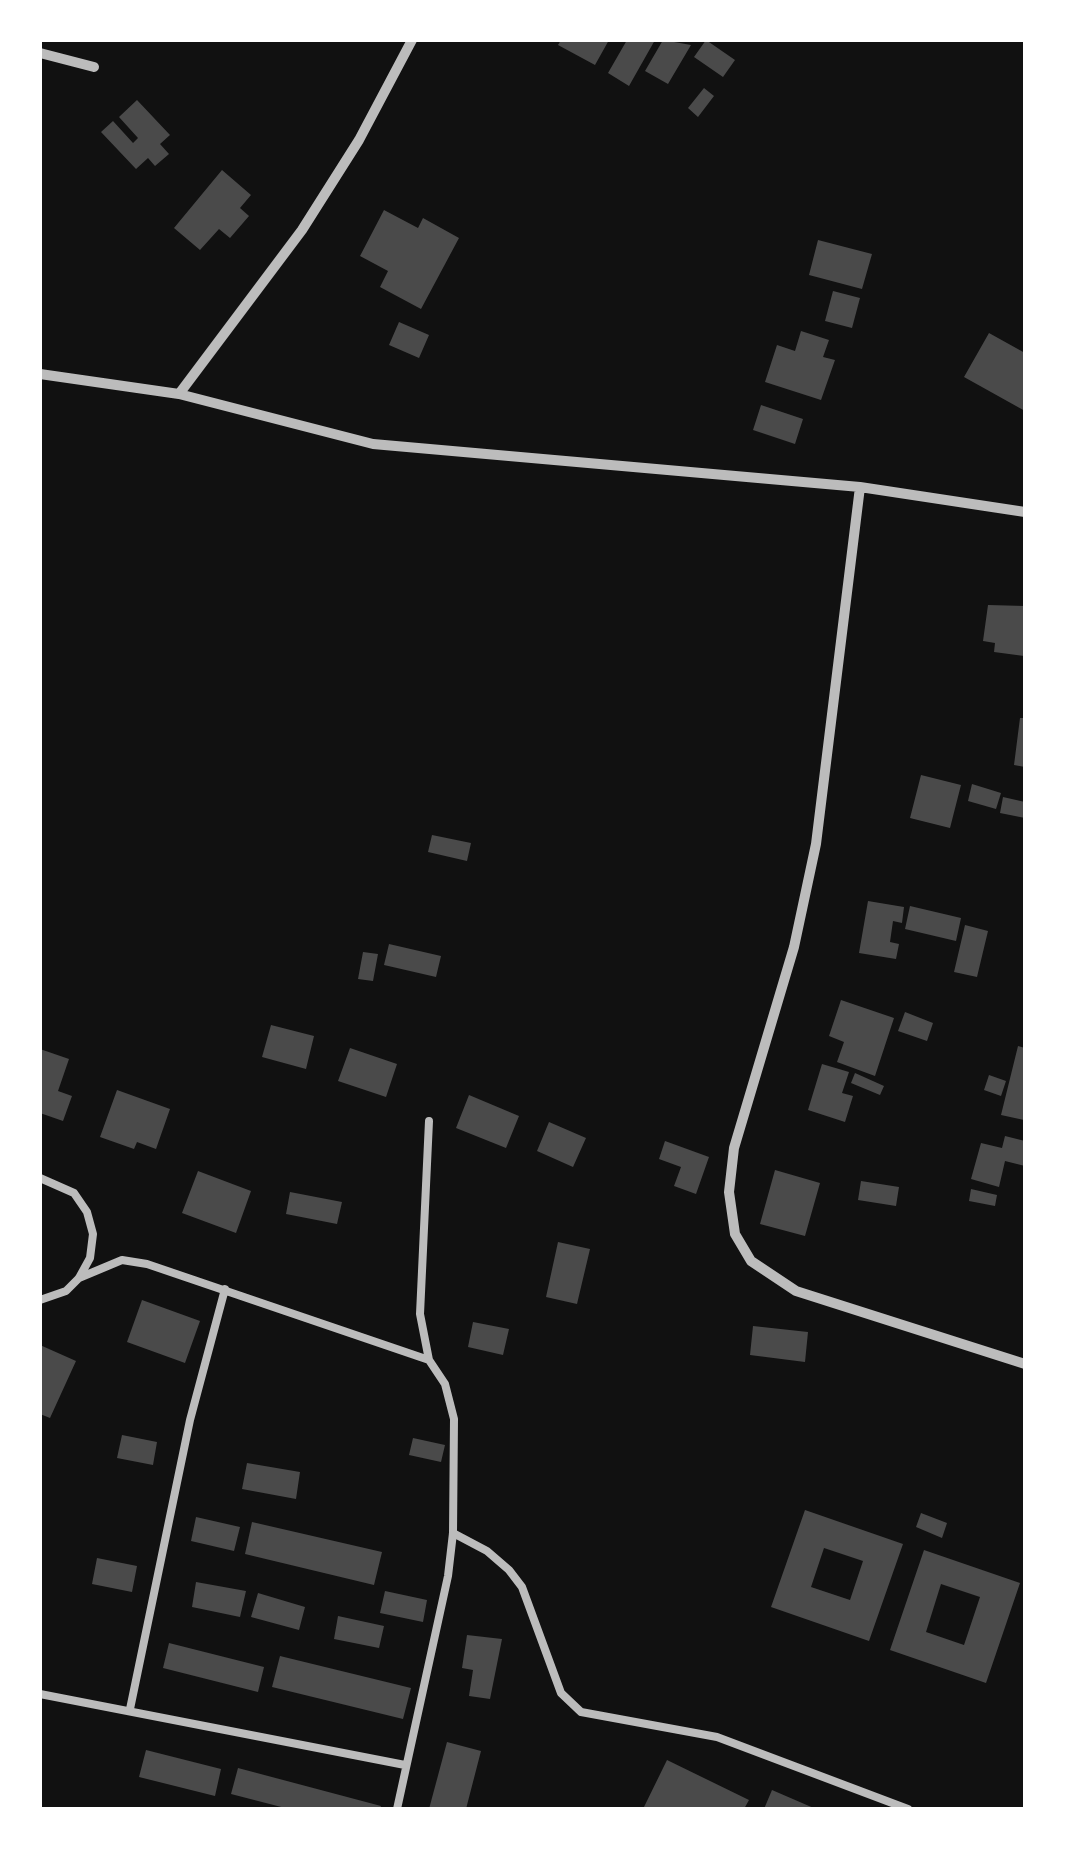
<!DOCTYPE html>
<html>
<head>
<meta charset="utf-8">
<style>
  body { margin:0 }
  #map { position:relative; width:1065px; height:1849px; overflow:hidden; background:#111; font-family:Barlow,sans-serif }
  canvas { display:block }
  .frame { position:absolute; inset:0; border:42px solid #fff; pointer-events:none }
</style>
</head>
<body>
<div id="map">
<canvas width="1065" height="1849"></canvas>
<div class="frame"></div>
</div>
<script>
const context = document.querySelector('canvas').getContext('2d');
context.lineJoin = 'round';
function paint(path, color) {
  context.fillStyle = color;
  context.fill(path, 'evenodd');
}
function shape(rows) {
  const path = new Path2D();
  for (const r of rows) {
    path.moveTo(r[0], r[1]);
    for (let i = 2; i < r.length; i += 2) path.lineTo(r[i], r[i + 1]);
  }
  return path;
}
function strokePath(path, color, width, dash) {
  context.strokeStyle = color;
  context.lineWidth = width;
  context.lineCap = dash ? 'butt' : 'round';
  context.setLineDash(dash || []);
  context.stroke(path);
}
paint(shape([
  [561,40,609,40,595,65,558,45],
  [627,40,655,40,629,86,608,73],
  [663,40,691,45,668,84,645,71],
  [706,40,735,60,723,77,694,57],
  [704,88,714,96,698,117,688,108],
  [137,100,170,135,160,144,169,154,155,166,148,158,136,169,101,132,113,121,133,143,138,138,119,117],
  [222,170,251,195,240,208,249,216,230,238,219,229,200,250,174,228],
  [384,210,418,228,423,218,459,238,421,309,380,287,388,271,360,256],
  [818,240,872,254,862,289,809,275],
  [833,291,860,298,852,328,825,321],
  [399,322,429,335,419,358,389,345],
  [801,331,829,340,823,357,835,360,821,400,765,382,777,345,795,351],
  [989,333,1025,353,1025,411,964,377],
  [761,405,803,419,795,444,753,430],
  [988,605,1025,606,1024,656,994,652,995,643,983,641],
  [1020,718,1025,718,1025,767,1014,765],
  [921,775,961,785,950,828,910,818],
  [972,784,1001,793,996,809,968,801],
  [1003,797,1025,802,1025,818,1000,813],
  [432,835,471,843,467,861,428,852],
  [868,901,904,907,902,923,893,921,890,942,899,944,896,959,859,953],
  [910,906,961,918,956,941,905,929],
  [965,925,988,931,977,977,954,972],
  [389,944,441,956,436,977,384,965],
  [363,952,378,954,373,981,358,979],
  [841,1000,894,1018,875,1076,837,1062,844,1042,829,1036],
  [905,1012,933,1023,927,1041,898,1031],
  [271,1025,314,1036,306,1069,262,1057],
  [1018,1046,1025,1048,1024,1120,1001,1115],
  [350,1048,397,1064,386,1097,338,1081],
  [40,1049,69,1059,58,1091,72,1096,63,1121,40,1113],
  [822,1064,849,1072,842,1093,853,1096,845,1122,808,1110],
  [855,1073,884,1086,880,1095,851,1083],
  [989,1075,1006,1081,1001,1096,984,1090],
  [117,1090,170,1109,156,1149,137,1142,134,1149,100,1137],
  [469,1095,519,1116,506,1148,456,1128],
  [549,1122,586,1138,573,1167,537,1151],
  [1005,1136,1025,1141,1025,1166,1005,1161,999,1187,971,1179,981,1143,1002,1148],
  [665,1141,709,1157,696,1194,674,1186,681,1167,659,1159],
  [775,1170,820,1183,805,1236,760,1224],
  [198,1171,251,1191,236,1233,182,1213],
  [861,1181,899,1187,896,1206,858,1200],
  [971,1189,997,1195,995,1206,969,1201],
  [290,1192,342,1202,337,1224,286,1214],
  [558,1242,590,1249,577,1304,546,1297],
  [142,1300,200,1321,185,1363,127,1342],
  [473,1322,509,1329,503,1355,468,1347],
  [753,1326,808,1332,805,1362,750,1355],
  [40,1345,76,1361,50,1418,40,1414],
  [122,1435,157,1442,153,1465,117,1458],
  [413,1438,445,1445,441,1462,409,1455],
  [247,1463,300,1472,296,1499,242,1489],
  [805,1510,903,1544,869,1641,771,1607],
  [824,1548,863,1561,850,1600,811,1587],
  [921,1513,947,1523,942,1538,916,1527],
  [196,1517,240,1527,234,1551,191,1541],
  [252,1522,382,1552,374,1585,245,1554],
  [924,1550,1020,1583,986,1683,890,1650],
  [941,1584,980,1597,964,1645,926,1632],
  [97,1558,137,1566,132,1592,92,1584],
  [196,1582,246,1591,240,1617,192,1607],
  [385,1591,427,1600,423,1622,380,1613],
  [258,1593,305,1607,299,1630,251,1617],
  [338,1616,384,1626,379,1648,334,1639],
  [467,1635,502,1639,490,1699,469,1696,473,1670,462,1668],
  [169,1643,264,1667,258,1692,163,1668],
  [280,1656,411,1688,403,1719,272,1687],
  [447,1742,481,1751,466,1809,429,1809],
  [146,1750,221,1769,215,1796,139,1777],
  [667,1760,749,1800,744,1809,643,1809],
  [238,1768,381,1806,380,1809,289,1809,231,1794],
  [772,1790,816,1809,764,1809]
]), '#4a4a4a');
strokePath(shape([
  [40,1178,74,1193,87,1212,93,1234,90,1258,79,1278,66,1291,40,1300],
  [79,1278,122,1260,147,1264,429,1360],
  [453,1533,487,1551,509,1570,522,1587,561,1693,581,1712,717,1737,908,1809],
  [40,1694,405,1765],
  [130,1709,190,1420,225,1289],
  [397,1809,448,1576,453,1533,454,1419,445,1384,429,1360,420,1314,429,1121]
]), '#bcbcbc', 8);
strokePath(shape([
  [40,53,94,67],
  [40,374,179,394,373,444,860,487,1025,512],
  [179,394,302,230,359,140,412,40],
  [860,487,816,844,794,947,734,1148,729,1192,735,1234,751,1261,796,1291,1025,1364]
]), '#bcbcbc', 10);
</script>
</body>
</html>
